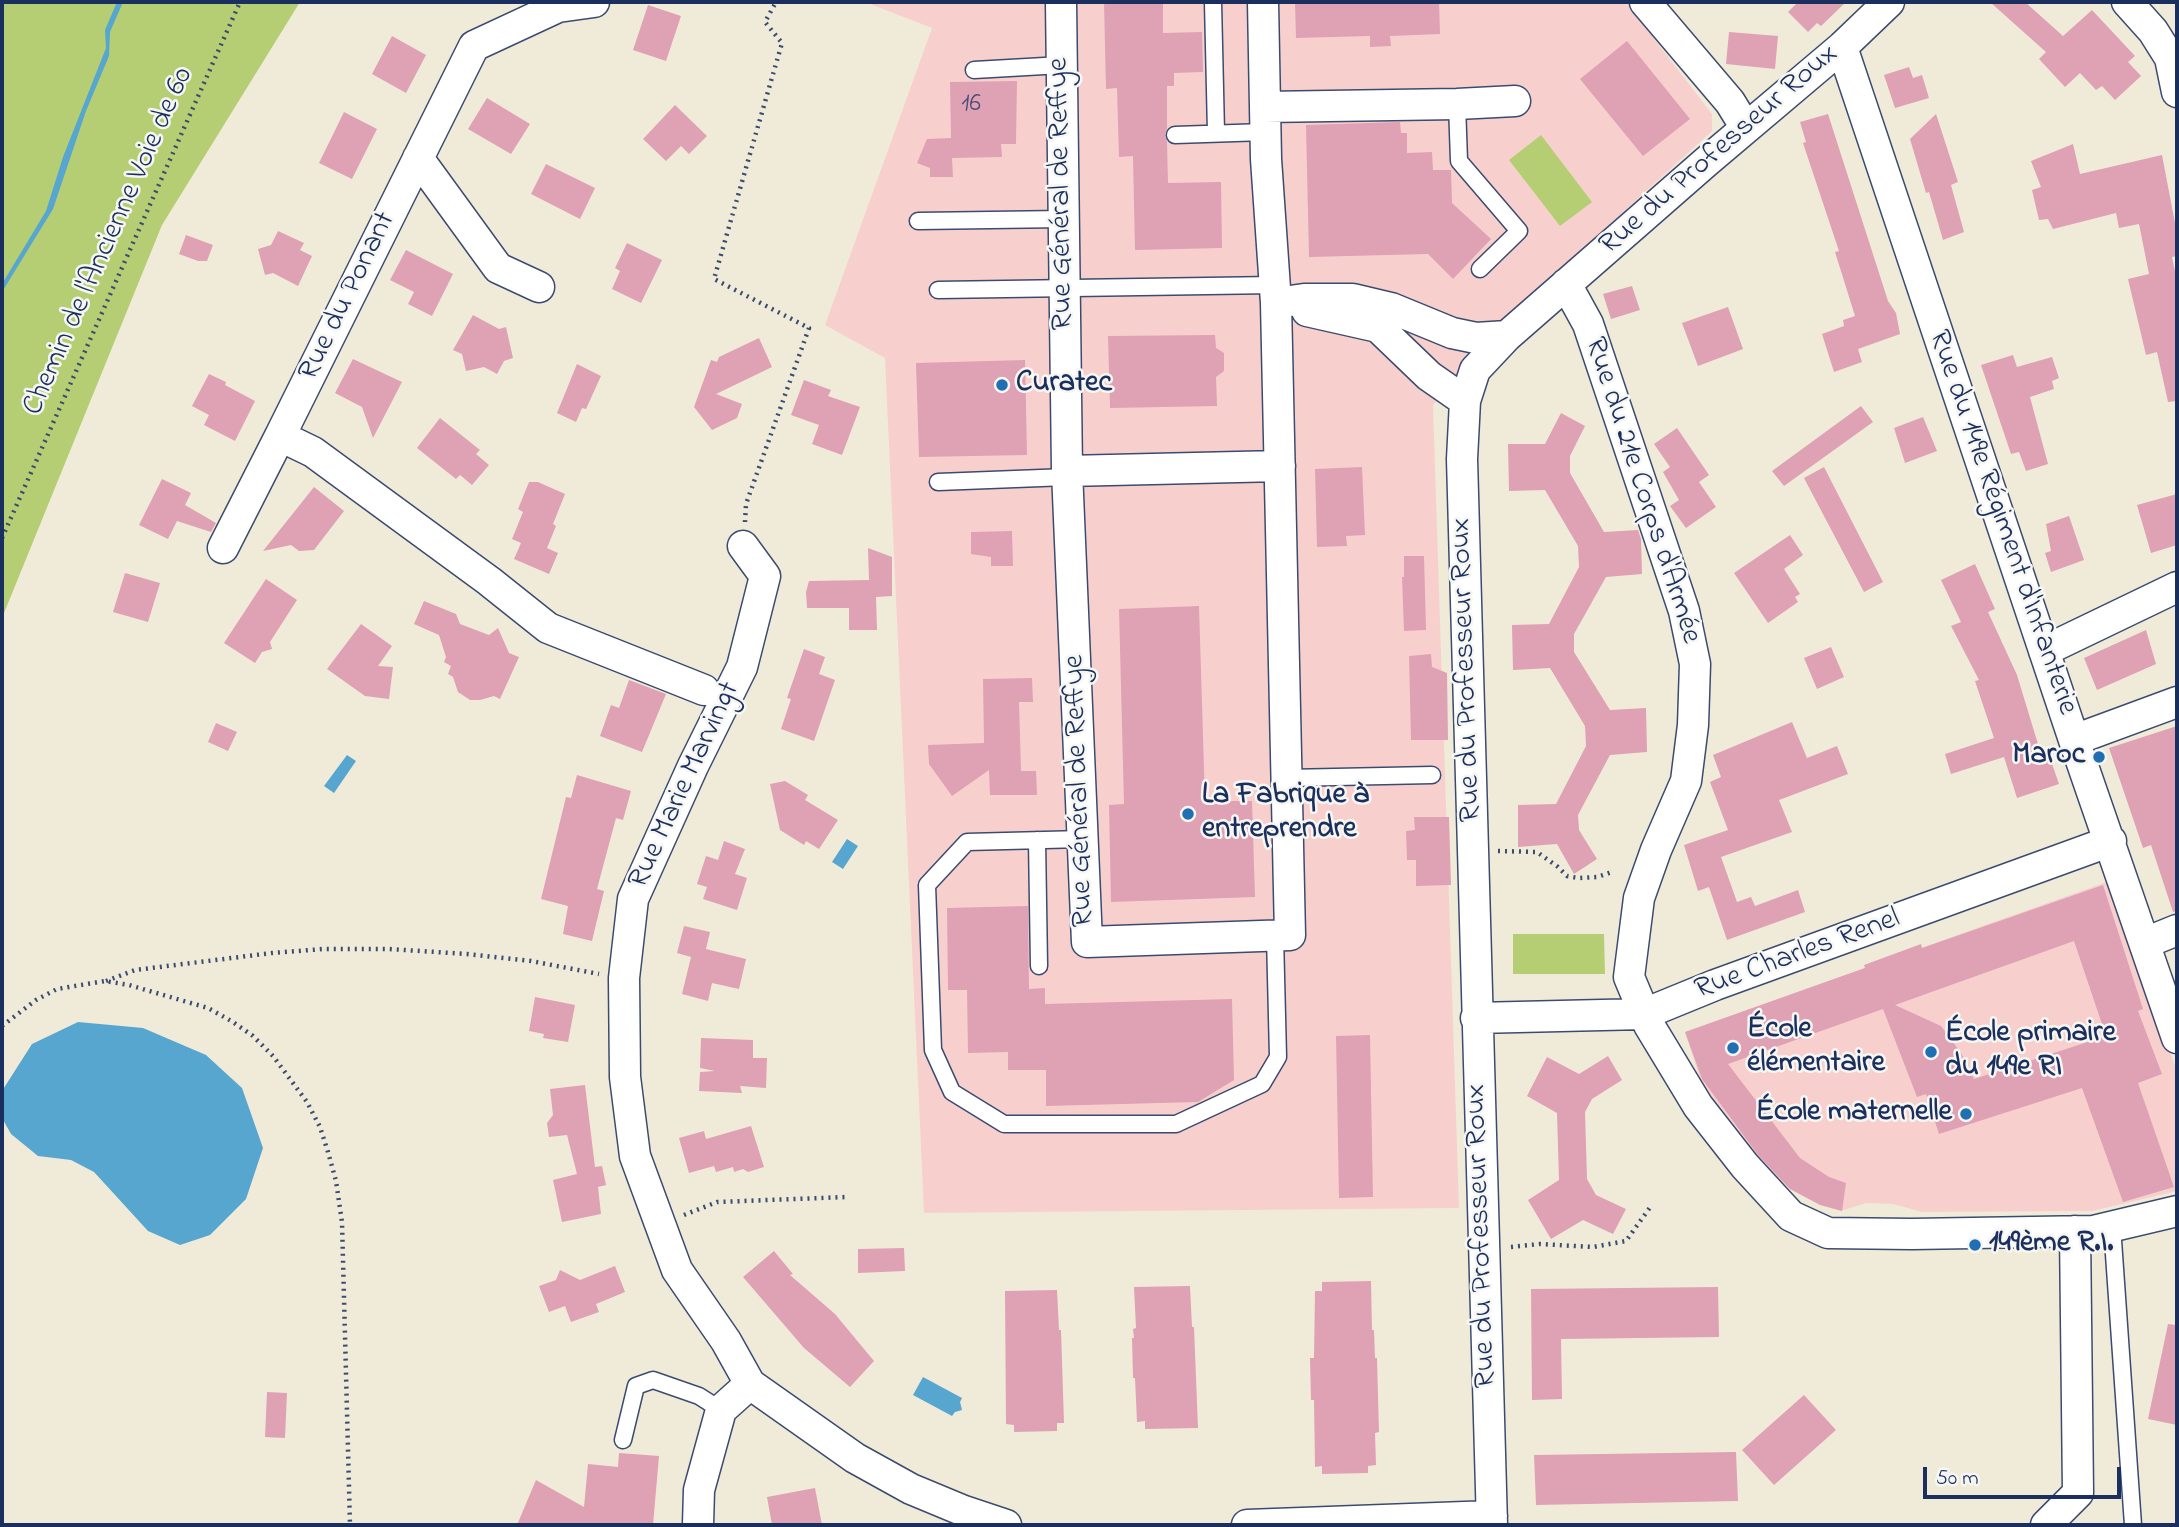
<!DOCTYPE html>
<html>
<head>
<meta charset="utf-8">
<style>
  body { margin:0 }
  #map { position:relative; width:2179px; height:1527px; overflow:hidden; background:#f0ebd9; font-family:"Indie Flower",sans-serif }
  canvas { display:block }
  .frame { position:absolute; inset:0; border:4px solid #1b2f5e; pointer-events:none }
  .scale { position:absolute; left:1923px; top:1467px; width:198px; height:32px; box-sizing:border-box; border:4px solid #1b2f5e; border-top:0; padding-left:9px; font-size:21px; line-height:24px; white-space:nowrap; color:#1b2f5e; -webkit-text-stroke:5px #f6f6f2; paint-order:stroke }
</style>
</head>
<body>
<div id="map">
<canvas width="2179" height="1527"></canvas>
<div class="frame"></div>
<div class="scale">50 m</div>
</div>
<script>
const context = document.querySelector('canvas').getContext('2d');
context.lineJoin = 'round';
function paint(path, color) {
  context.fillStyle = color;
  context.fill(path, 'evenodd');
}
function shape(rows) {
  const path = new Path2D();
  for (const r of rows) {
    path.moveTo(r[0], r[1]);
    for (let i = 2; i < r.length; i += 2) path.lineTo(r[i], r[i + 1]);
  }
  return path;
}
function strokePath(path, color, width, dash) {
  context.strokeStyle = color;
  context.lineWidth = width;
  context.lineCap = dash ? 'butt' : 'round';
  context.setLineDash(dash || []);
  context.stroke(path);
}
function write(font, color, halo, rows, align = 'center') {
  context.font = font + ' "Indie Flower",sans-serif';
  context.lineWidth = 5;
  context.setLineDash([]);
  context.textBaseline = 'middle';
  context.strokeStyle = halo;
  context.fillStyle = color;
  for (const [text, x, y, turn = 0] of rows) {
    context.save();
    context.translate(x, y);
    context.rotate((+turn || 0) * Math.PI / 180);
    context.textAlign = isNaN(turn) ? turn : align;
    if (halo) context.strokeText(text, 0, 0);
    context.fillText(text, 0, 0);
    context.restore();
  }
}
paint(shape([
  [865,2,1626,2,1712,114,1712,131,1516,310,1433,405,1459,1208,924,1213,885,358,825,325,932,28],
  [2112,880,2177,1072,2177,1191,2092,1211,1922,1212,1893,1204,1866,1203,1841,1211,1822,1205,1789,1188,1775,1176,1764,1165,1701,1082,1685,1032]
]), '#f7d0ce');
paint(shape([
  [2,2,300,2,162,225,2,618],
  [1541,135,1592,202,1560,226,1509,160],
  [1513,934,1604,934,1605,974,1513,974]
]), '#b5ce73');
paint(shape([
  [117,2,123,2,110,32,109,56,86,111,53,209,2,292,2,284,46,211,63,157,106,48,105,30],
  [347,755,356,761,334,793,324,786],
  [847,839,858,846,843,869,832,862],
  [78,1022,143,1028,206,1055,242,1088,263,1148,246,1199,210,1235,180,1245,148,1231,94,1172,71,1160,38,1156,11,1134,2,1118,2,1091,32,1044],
  [923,1377,962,1398,960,1402,962,1410,955,1412,952,1416,913,1395]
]), '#56a6d0');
paint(shape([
  [1104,2,1163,2,1163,33,1202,32,1203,72,1174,73,1174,86,1167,86,1167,128,1165,135,1167,142,1168,183,1221,182,1222,248,1135,250,1133,156,1119,157,1117,88,1106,89],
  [1295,2,1439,2,1440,34,1390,36,1391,46,1370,47,1370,36,1296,38],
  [1795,2,1846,2,1821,26,1817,23,1808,32,1788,12,1797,3],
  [1990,2,2025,2,2063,36,2092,10,2135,56,2128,62,2141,76,2115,100,2102,86,2096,90,2080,73,2065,87,2039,59,2046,52],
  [648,5,681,16,666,61,633,50],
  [1729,32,1778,36,1775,69,1726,64],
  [392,36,426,55,406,93,372,74],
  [1627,41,1690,119,1643,156,1580,79],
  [1909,67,1913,78,1922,75,1929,98,1895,108,1884,75],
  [1017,81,1016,144,1001,144,1002,157,952,158,953,177,930,177,930,168,917,163,927,139,951,138,950,82],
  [487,98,530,124,511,154,468,129],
  [675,105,707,136,689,154,681,146,666,161,643,139],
  [344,112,377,129,352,179,319,163],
  [1828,114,1888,301,1896,313,1900,334,1858,349,1862,362,1834,372,1822,334,1844,326,1843,320,1855,316,1835,252,1839,251,1803,143,1806,142,1800,122],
  [1936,114,1958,182,1951,185,1964,232,1943,240,1929,192,1926,193,1910,139],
  [1400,122,1401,133,1407,133,1407,153,1432,152,1433,170,1451,170,1452,203,1491,239,1453,279,1428,254,1309,257,1306,125],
  [2073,144,2080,174,2162,155,2175,223,2177,222,2177,256,2172,257,2177,281,2177,401,2168,402,2157,352,2146,355,2128,279,2149,274,2139,224,2119,228,2116,213,2053,229,2048,219,2039,220,2032,190,2041,187,2031,161],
  [546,164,595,188,580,219,531,194],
  [278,231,304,243,300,250,312,256,298,286,273,273,265,275,258,249,271,245],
  [186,235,213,245,207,261,198,261,179,254],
  [627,243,662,260,641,303,612,289,620,271,615,268],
  [406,250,453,274,432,316,408,304,414,292,390,280],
  [1632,286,1640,310,1611,319,1603,294],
  [1728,307,1743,349,1698,366,1682,323],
  [473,315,499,329,506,327,513,358,504,361,497,374,484,367,466,371,462,354,453,350],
  [1215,335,1216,348,1224,353,1224,371,1216,377,1217,406,1110,408,1108,336],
  [759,338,772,367,716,394,742,404,737,418,712,430,694,407,711,360,717,362,719,357],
  [2013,355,2017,367,2052,357,2059,378,2052,381,2054,389,2030,397,2048,464,2026,471,2019,452,2011,454,1981,365],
  [353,359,402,382,373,438,362,407,335,393],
  [1025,360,1027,455,919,457,916,363],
  [577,364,601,376,586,409,582,408,576,422,557,413],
  [209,374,226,382,225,385,255,401,235,441,204,425,209,415,192,406],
  [804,380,831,390,828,396,860,407,842,455,812,444,819,425,791,415],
  [1861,406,1873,422,1784,486,1772,471],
  [1561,413,1585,426,1570,456,1570,473,1604,532,1638,530,1641,539,1642,574,1606,577,1574,634,1574,652,1610,710,1646,708,1647,752,1610,755,1578,815,1579,830,1597,859,1574,874,1557,844,1518,847,1518,805,1556,804,1586,746,1585,726,1550,668,1513,670,1512,625,1549,624,1579,567,1578,546,1545,490,1509,491,1508,444,1545,444],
  [1923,417,1937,451,1905,463,1894,428],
  [440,418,480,450,476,454,489,465,472,485,460,475,456,479,417,448],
  [1677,428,1709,475,1699,482,1716,507,1686,528,1670,506,1679,500,1663,472,1670,467,1654,444],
  [1362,467,1365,535,1346,536,1347,546,1317,547,1315,469],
  [1824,467,1883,582,1864,592,1804,478],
  [162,479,191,493,185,505,216,523,211,532,177,521,168,539,139,525],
  [529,482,538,482,565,494,553,524,556,526,547,548,558,553,549,574,514,559,521,543,512,539,523,512,518,509],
  [314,487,344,511,314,550,299,551,291,545,263,551],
  [2177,494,2177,545,2151,553,2137,505],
  [2069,516,2084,560,2051,572,2045,553,2051,551,2046,524],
  [1012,531,1013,566,991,566,991,557,971,554,971,532],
  [1790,535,1803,555,1784,569,1800,594,1795,597,1798,602,1768,623,1734,573],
  [868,548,892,557,892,596,876,597,877,630,849,630,849,608,807,608,806,592,809,581,869,580],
  [1404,556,1424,556,1426,630,1404,631,1402,577,1404,577],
  [1975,564,1995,609,1988,612,2017,675,2041,754,2048,752,2059,784,2017,798,2004,757,1951,774,1945,754,1994,738,1975,681,1979,680,1951,626,1961,622,1941,580],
  [125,573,160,583,148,622,113,612],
  [266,579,297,600,270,642,272,649,262,652,255,663,224,643],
  [424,601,456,614,460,624,489,635,498,628,509,653,519,657,500,699,494,696,480,700,470,700,458,692,453,677,448,674,451,666,444,662,446,657,439,635,414,624],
  [1199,606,1205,801,1252,801,1255,897,1111,902,1109,805,1124,804,1119,609],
  [361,624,392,646,378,666,393,667,389,699,365,696,327,669],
  [2146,630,2156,664,2097,690,2084,658],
  [1831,647,1844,677,1817,689,1804,658],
  [804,649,825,657,819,674,835,680,814,741,781,729,791,699,787,698],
  [1431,654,1432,667,1447,673,1448,740,1411,740,1409,656],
  [1032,678,1033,702,1019,702,1021,771,1036,771,1037,795,990,795,989,770,952,796,929,764,928,745,984,743,983,679],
  [629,680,666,694,642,752,600,736,611,705,619,708],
  [1792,722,1807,758,1837,746,1848,774,1779,800,1792,832,1721,857,1737,902,1751,897,1755,906,1798,890,1805,912,1727,940,1709,887,1698,891,1684,845,1728,830,1710,782,1721,777,1713,755],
  [216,723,237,732,228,751,208,742],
  [2177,726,2177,911,2173,912,2151,845,2143,848,2109,748],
  [577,775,631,791,623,820,616,818,597,889,604,891,592,941,563,934,568,906,541,899,566,797,571,798],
  [785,781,808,795,805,800,838,820,819,849,806,841,804,845,780,830,770,784],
  [1414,817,1449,817,1451,885,1416,886,1416,860,1407,860,1406,831,1415,830],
  [724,841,745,849,735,874,747,878,737,910,703,899,707,887,697,884,706,856,718,860],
  [2103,885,2143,1009,2138,1011,2162,1074,2138,1083,2174,1187,2123,1202,2082,1088,1939,1134,1926,1094,1917,1097,1883,1009,1728,1064,1800,1158,1829,1177,1846,1183,1842,1211,1820,1205,1790,1189,1758,1155,1702,1079,1685,1032,1865,968,1864,965,1921,944,1922,948],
  [2074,941,2106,1036,1974,1079,1961,1053,1941,1026,1895,1005],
  [1028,906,1029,989,1045,988,1045,1004,1232,999,1234,1080,1198,1102,1046,1106,1046,1070,1008,1070,1008,1052,968,1053,967,990,948,990,947,908],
  [684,926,710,932,706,949,746,959,739,989,712,983,708,1001,682,994,691,957,677,953],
  [535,997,575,1005,568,1042,543,1038,544,1034,529,1031],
  [1370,1035,1373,1197,1339,1198,1336,1036],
  [701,1038,753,1040,753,1058,767,1058,766,1088,740,1086,742,1093,699,1091,700,1072,715,1071,700,1068],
  [1608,1056,1622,1080,1592,1099,1585,1112,1587,1179,1596,1195,1626,1209,1613,1234,1583,1220,1551,1239,1528,1200,1559,1180,1557,1113,1527,1096,1547,1057,1579,1074],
  [585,1085,595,1167,602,1166,606,1185,598,1187,601,1214,562,1222,553,1180,577,1174,567,1135,549,1137,547,1123,553,1115,550,1089],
  [751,1126,764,1167,748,1172,743,1169,734,1172,733,1167,716,1172,714,1166,689,1173,679,1138,704,1131,706,1139],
  [904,1248,905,1271,858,1273,858,1249],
  [774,1251,793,1274,790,1275,835,1314,874,1361,850,1387,804,1348,743,1277],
  [615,1266,625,1292,596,1304,599,1312,571,1322,565,1306,549,1312,539,1286,556,1280,560,1270,580,1280],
  [1371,1281,1372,1330,1374,1330,1375,1358,1377,1358,1379,1432,1375,1433,1376,1465,1368,1466,1368,1473,1322,1474,1322,1466,1315,1467,1314,1400,1311,1400,1310,1358,1314,1358,1315,1291,1322,1291,1322,1282],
  [1190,1286,1192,1327,1194,1327,1198,1428,1145,1429,1145,1421,1137,1422,1135,1378,1133,1378,1132,1338,1134,1338,1133,1329,1136,1328,1134,1287],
  [1718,1287,1719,1337,1561,1339,1562,1399,1532,1400,1531,1289],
  [1057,1290,1059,1330,1061,1330,1064,1423,1057,1423,1057,1431,1014,1432,1014,1425,1006,1424,1005,1291],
  [2168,1324,2177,1325,2177,1425,2148,1419],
  [267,1392,287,1393,285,1438,265,1437],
  [1804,1395,1836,1430,1774,1485,1742,1450],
  [1736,1452,1738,1501,1536,1505,1534,1455],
  [619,1453,659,1456,653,1525,517,1525,536,1480,584,1507,588,1464,618,1467],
  [815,1488,822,1525,772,1525,767,1497]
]), '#dfa1b4');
const lane = shape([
  [1213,2,1216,133],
  [974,70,1062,65],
  [1457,104,1459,161,1519,231,1480,269],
  [1175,135,1265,132],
  [918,221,1064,219],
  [938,290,1275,285],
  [938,482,1067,477],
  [1287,778,1432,775],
  [1083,839,967,842,927,885,933,1050,952,1092,1004,1124,1176,1124,1262,1084,1278,1057,1275,936],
  [1037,840,1039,966],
  [2112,1226,2133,1525],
  [623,1440,636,1386,653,1380,699,1396,721,1410]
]);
const street = shape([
  [1061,2,1067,471,1087,942,1290,935,1276,303,1266,159,1263,2],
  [1645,2,1730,102,1746,128],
  [2127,2,2153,31,2170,58,2177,92],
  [1842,47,2074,740,2177,1038],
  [1265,107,1457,104,1515,101],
  [418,158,498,268,539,287],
  [1566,284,1588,324,1684,611,1695,664,1693,725,1686,781,1656,850,1639,898,1629,977,1649,1025,1698,1106,1745,1166,1791,1216,1828,1233,1912,1234,2093,1231,2177,1211],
  [1276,303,1304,299,1353,299,1391,308,1452,333,1476,338,1507,336],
  [1307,311,1378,327,1429,376,1465,401],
  [280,436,474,46,558,7,594,2],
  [1067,471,1280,466],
  [743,546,765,576,742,667,693,766,633,899,624,978,625,1077,635,1156,677,1270,726,1341,750,1384,855,1458,911,1489,964,1511,1006,1525],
  [223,548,280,436,313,452,489,581,548,628,704,690],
  [2044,651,2177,587],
  [2074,740,2177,702],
  [2145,943,2177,930],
  [1476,1018,1644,1014,1715,985,2111,841],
  [698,1525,699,1490,721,1410,750,1384],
  [1247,1525,1492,1516],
  [1492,1525,1462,459,1465,401,1475,370,1507,336,1706,162,1842,47,1889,2],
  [2046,1525,2078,1493,2075,1231]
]);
strokePath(lane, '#3b4b70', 19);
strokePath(street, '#3b4b70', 33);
strokePath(shape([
  [745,522,746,504,809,328,714,279,782,43,765,22,776,2],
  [2,538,240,2],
  [1498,851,1537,852,1558,867,1567,876,1578,878,1597,877,1612,872],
  [106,981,135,970,272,953,323,949,389,949,467,954,531,961,599,974],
  [2,1026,36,1000,57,989,105,981,129,985,208,1008,233,1022,253,1036,273,1056,307,1102,320,1127,328,1152,336,1181,342,1222,350,1525],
  [684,1215,717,1202,846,1197],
  [1511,1247,1540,1244,1593,1247,1626,1241,1651,1206]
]), '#3b4b70', 4.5, [2, 5]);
strokePath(lane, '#fff', 16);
strokePath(street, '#fff', 30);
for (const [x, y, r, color] of [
  [1002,385,7,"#1f6fb2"],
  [2099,757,7,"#1f6fb2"],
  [1188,814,7,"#1f6fb2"],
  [1733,1048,7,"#1f6fb2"],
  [1931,1052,7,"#1f6fb2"],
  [1966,1114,7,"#1f6fb2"],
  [1975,1245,7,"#1f6fb2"]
]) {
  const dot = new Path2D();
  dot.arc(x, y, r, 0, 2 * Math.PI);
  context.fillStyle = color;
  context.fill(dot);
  strokePath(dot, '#f6f6f2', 2.5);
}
write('26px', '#4c4c74', null, [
  ["16",971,106]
]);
write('30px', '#1b2f5e', '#f6f6f2', [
  ["Rue du Professeur Roux",1720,151,-41],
  ["Rue Général de Reffye",1063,194,-91],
  ["Chemin de l'Ancienne Voie de 60",110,242,-66],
  ["Rue du Ponant",349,297,-64],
  ["Rue du 21e Corps d'Armée",1641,491,72],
  ["Rue du 149e Régiment d'Infanterie",2001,523,71],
  ["Rue du Professeur Roux",1468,670,-92],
  ["Rue Marie Marvingt",686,786,-65],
  ["Rue Général de Reffye",1081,791,-92],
  ["Rue Charles Renel",1798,956,-20],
  ["Rue du Professeur Roux",1483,1236,-92]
]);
write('bold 30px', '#1b2f5e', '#f6f6f2', [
  ["Curatec",1016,385],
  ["Maroc",2085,757,"right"],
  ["La Fabrique à",1202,797],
  ["entreprendre",1202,831],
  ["École",1747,1031],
  ["élémentaire",1747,1065],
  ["École primaire",1945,1035],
  ["du 149e RI",1945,1069],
  ["École maternelle",1952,1114,"right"],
  ["149ème R.I.",1989,1245]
], 'left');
</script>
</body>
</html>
